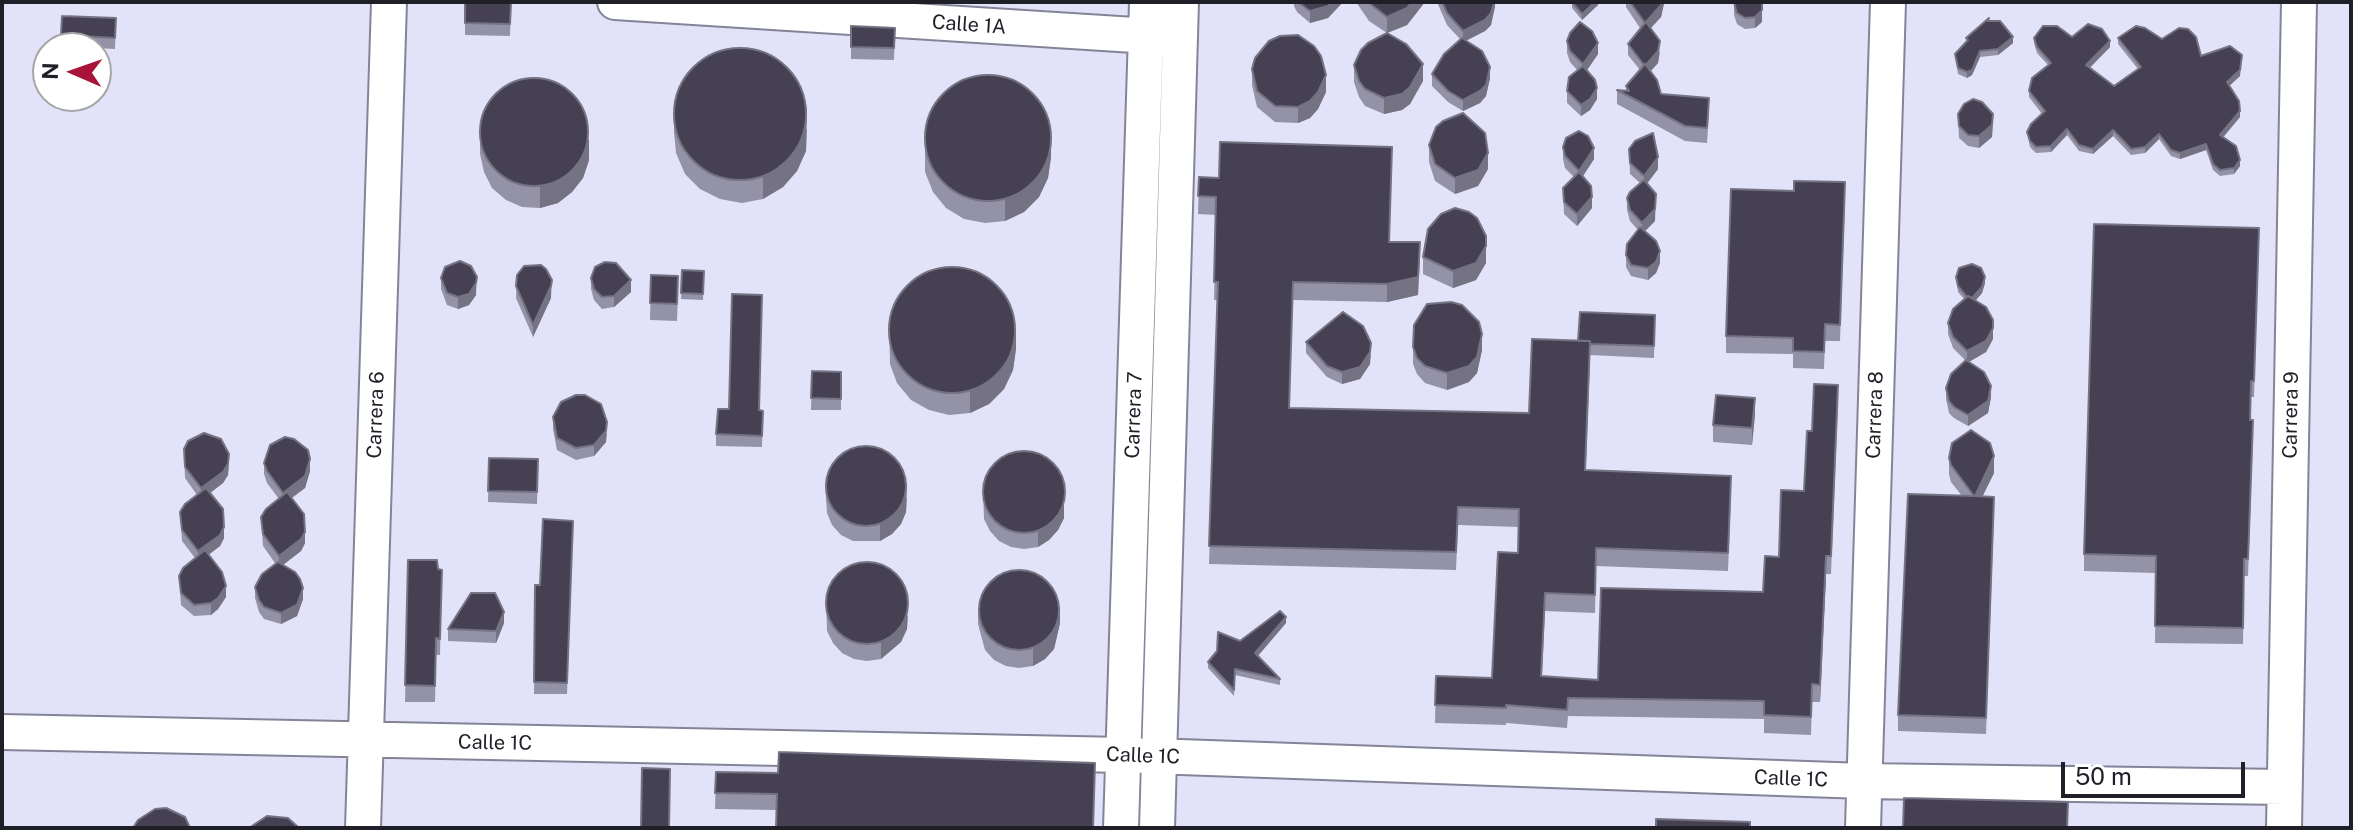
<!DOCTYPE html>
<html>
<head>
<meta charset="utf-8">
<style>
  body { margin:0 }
  #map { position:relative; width:2353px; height:830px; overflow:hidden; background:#e2e3f9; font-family:"Public Sans",sans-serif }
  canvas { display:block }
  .frame { position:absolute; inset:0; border:4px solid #1e1f27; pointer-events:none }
  .north { position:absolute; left:32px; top:32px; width:80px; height:80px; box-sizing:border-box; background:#fff; border:2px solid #a5a5a9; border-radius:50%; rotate:272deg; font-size:22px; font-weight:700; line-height:32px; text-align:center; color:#1e1f27 }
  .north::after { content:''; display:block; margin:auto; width:28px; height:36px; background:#a91239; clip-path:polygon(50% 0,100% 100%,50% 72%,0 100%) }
  .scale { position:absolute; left:2061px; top:762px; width:184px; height:36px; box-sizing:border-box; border:4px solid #1e1f27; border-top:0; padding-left:10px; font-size:24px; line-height:28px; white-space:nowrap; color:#1e1f27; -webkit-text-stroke:6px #fff; paint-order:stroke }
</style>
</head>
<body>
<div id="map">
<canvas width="2353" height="830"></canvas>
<div class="frame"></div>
<div class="north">N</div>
<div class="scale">50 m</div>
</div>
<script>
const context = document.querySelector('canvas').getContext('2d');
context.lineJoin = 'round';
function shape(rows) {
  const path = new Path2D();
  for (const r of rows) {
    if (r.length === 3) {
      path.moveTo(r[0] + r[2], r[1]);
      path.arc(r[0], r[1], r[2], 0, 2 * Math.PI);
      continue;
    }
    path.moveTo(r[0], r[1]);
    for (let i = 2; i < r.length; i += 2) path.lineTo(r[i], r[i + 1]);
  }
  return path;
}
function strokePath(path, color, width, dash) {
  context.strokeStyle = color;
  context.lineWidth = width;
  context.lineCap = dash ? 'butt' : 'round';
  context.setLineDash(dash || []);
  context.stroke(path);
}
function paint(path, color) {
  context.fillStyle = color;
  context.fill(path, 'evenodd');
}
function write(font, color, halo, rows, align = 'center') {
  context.font = font + ' "Public Sans",sans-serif';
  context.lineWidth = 8;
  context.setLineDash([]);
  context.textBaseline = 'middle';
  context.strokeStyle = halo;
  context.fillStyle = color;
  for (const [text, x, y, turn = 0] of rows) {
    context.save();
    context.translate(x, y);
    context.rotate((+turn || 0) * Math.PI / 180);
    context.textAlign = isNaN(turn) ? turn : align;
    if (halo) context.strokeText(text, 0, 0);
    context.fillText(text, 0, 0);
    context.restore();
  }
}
const minor = shape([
  [615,2,1166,37],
  [2,732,1123,755,1864,781,2284,787],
  [363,828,389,2],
  [1121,828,1147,2],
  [1157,828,1181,2],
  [1863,828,1888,2],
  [2284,828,2299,2]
]);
strokePath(minor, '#838498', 38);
strokePath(minor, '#fff', 34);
paint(shape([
  [465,2,511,3,510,36,465,35],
  [1294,2,1343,2,1328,18,1310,23,1297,12,1294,6],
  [1356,2,1425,2,1407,25,1387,33,1423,81,1410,104,1402,110,1384,114,1365,106,1359,97,1354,82,1354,65,1387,33,1369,21],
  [1437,2,1495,2,1491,25,1485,31,1466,41,1490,78,1486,96,1480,103,1463,111,1448,102,1432,86,1432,74,1460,39,1447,25],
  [1572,2,1598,2,1598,5,1582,20,1572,8],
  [1626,2,1664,2,1661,17,1651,28,1660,53,1658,63,1651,71,1661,94,1709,112,1707,143,1685,141,1617,104,1617,90,1626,91,1626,86,1640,70,1628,55,1628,44,1640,28,1626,7],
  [1734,3,1762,22,1755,28,1745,29,1737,24,1734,15],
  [116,18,115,49,61,46,61,35],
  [1989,21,2013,43,1998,55,1980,57,1972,75,1967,78,1958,74,1955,54,1966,42,1966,38],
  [851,26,895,28,894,60,851,59],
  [2072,37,2110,47,2090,68,2114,86,2138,69,2118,44,2118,38,2162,39,2201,56,2240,76,2229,86,2240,117,2223,137,2240,166,2234,174,2220,176,2213,170,2206,150,2180,159,2171,156,2159,139,2145,153,2131,155,2113,136,2093,154,2079,151,2067,135,2051,152,2036,153,2030,147,2027,132,2042,114,2029,97,2029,91,2048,65,2037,53,2034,43,2034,38],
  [1567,41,1598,54,1587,70,1597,99,1590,110,1581,116,1567,103,1567,91,1578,71,1570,62,1567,53],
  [1252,69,1326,92,1318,109,1310,118,1298,123,1275,122,1257,107,1252,85],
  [674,110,807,129,806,151,797,171,783,187,763,199,742,203,720,199,700,189,685,174,676,153,674,132],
  [1958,114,1993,125,1992,137,1979,148,1968,146,1959,138],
  [925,130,1051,157,1048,178,1039,197,1024,212,1005,221,985,223,964,219,946,208,933,192,925,172],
  [480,133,589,160,583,178,572,192,558,203,540,208,522,207,506,200,492,188,484,172,480,154],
  [1429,145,1488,169,1478,186,1455,194,1435,181,1429,162],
  [1563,147,1594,159,1583,176,1592,208,1577,226,1564,214,1563,188,1574,177,1565,168,1563,159],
  [1629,149,1658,169,1647,184,1655,221,1645,231,1660,263,1656,273,1648,280,1631,276,1626,267,1626,255,1638,230,1630,221,1627,210,1627,198,1640,183,1630,174],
  [1199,177,1390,242,1420,260,1418,295,1387,302,1293,300,1289,408,1529,413,1578,341,1655,315,1654,358,1590,355,1585,470,1731,494,1728,571,1596,566,1595,613,1545,611,1542,676,1598,680,1763,592,1779,557,1804,491,1812,431,1838,402,1831,574,1826,574,1820,702,1812,702,1811,735,1764,733,1764,719,1568,716,1567,728,1506,723,1506,725,1435,723,1436,676,1492,678,1518,553,1519,527,1458,525,1456,570,1209,564,1217,300,1214,300,1216,215,1198,214],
  [1845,199,1840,341,1825,341,1824,369,1793,368,1793,354,1726,353,1726,336],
  [2259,228,2254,397,2251,397,2250,420,2253,437,2248,576,2244,576,2243,644,2155,643,2156,573,2084,571,2084,554],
  [1423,257,1486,263,1476,280,1453,288,1423,274],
  [682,270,704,271,703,300,681,299],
  [517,275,552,280,551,298,533,337,516,298],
  [651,275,678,293,677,321,650,320],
  [477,277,476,295,469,305,458,309,447,305,441,289,441,278],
  [1956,277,1985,283,1982,293,1976,300,1993,320,1993,339,1986,352,1969,362,1991,397,1988,413,1968,426,1954,418,1949,413,1946,399,1946,388,1965,360,1953,348,1948,334,1948,323,1964,299,1958,292],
  [591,278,631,292,614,307,602,309,594,300,591,289],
  [889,322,1016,349,1013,370,1004,389,989,404,970,413,949,415,929,410,911,400,897,383,890,364],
  [1306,342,1371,354,1370,364,1360,379,1342,384,1327,377,1306,353],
  [1413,347,1482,350,1477,373,1469,382,1447,390,1425,383,1417,374,1413,364],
  [812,371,841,372,841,410,811,410],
  [759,410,763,411,762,447,716,446,716,434],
  [1755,414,1752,445,1713,442,1713,425],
  [553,417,607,433,606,442,594,456,576,460,557,450,553,429],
  [184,449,229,466,228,475,223,483,210,493,224,538,220,546,208,555,226,597,218,609,211,615,194,616,181,605,179,576,195,558,182,541,180,512,197,495,185,478],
  [489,458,538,459,537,504,488,502],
  [1949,458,1994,473,1982,496,1994,513,1986,734,1898,731,1898,715,1962,496,1951,482,1949,474],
  [264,463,310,471,305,488,292,498,305,543,301,551,283,565,303,599,297,616,281,624,264,619,259,612,255,598,255,587,275,563,263,546,261,517,279,499,267,483,264,474],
  [825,483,907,498,906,512,901,524,892,534,880,541,853,541,841,535,832,525,827,513],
  [983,489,1064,504,1064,518,1058,530,1049,540,1038,547,1024,549,1011,547,999,541,990,531,984,519],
  [573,521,567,694,534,694,535,585,540,585],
  [408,560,438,569,442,570,440,655,436,655,435,702,405,702],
  [826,600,908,616,907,629,901,642,881,659,867,661,854,659,842,653,833,643,827,631],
  [978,608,1060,623,1054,649,1045,659,1033,666,1019,668,1006,666,994,660,985,650,978,624],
  [504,623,496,643,448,641,448,629],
  [1286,623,1258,656,1280,679,1280,685,1235,675,1234,696,1208,668,1208,662,1240,641],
  [716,772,1094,828,777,810,715,809]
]), '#9492a6');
paint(shape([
  [1332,2,1343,2,1328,18,1310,23,1310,11],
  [1412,2,1425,2,1407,25,1387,33,1387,17],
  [1494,2,1495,2,1495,7,1491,25,1485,31,1463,42,1463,31],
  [1595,2,1598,2,1598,5,1582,20,1582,14],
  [1662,2,1664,2,1664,4,1661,17,1646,33,1646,22],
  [1762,10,1762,22,1755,28,1755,17],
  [2013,37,2013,43,1998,55,1998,49],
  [1660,41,1658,63,1645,77,1645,66],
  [2110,41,2110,47,2086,71,2086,65],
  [1598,43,1598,54,1583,76,1583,64],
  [1980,51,1980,57,1972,75,1967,78,1967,72],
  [2242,55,2240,76,2227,88,2227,82],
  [1423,64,1423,81,1410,104,1402,110,1384,114,1384,98],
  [1490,67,1490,78,1486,96,1480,103,1463,111,1463,100],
  [1326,75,1326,92,1318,109,1310,118,1298,123,1298,107],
  [1597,88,1597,99,1590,110,1581,116,1581,105],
  [807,107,806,151,797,171,783,187,763,199,763,177],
  [2240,111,2240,117,2220,141,2220,135],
  [1993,114,1992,137,1979,148,1979,136],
  [2067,129,2067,135,2051,152,2051,146],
  [2113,130,2113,136,2093,154,2093,149],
  [2159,134,2159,139,2145,153,2145,147],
  [1051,136,1051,157,1048,178,1039,197,1024,212,1005,221,1005,199],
  [589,139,589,160,583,178,572,192,558,203,540,208,540,186],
  [2206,144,2206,150,2180,159,2180,153],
  [1594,148,1594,159,1579,182,1579,171],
  [1488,153,1488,169,1478,186,1455,194,1455,178],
  [1658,157,1658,169,1644,187,1644,176],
  [2240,160,2240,166,2234,174,2234,168],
  [1656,194,1655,221,1642,234,1642,223],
  [1592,197,1592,208,1577,226,1577,214],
  [1486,236,1486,263,1476,280,1453,288,1453,271],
  [1420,242,1418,295,1387,302,1387,284],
  [1660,251,1660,263,1656,273,1648,280,1648,268],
  [1985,277,1985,283,1982,293,1970,307,1970,301],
  [631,280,631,292,614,307,614,296],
  [476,283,476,295,469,305,458,309,458,297],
  [551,286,551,298,533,337,533,325],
  [1016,328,1016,349,1013,370,1004,389,989,404,970,413,970,391],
  [1993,328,1993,339,1986,352,1967,363,1967,351],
  [1482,334,1482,350,1477,373,1469,382,1447,390,1447,373],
  [1590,341,1590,359,1585,488,1585,470],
  [1371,343,1370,364,1360,379,1342,384,1342,372],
  [1991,386,1991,397,1988,413,1968,426,1968,415],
  [1755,398,1755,414,1752,445,1752,428],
  [607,422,606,442,594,456,594,445],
  [229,454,228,475,223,483,201,500,201,488],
  [1994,456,1994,473,1975,512,1975,496],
  [310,459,310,471,305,488,283,504,283,493],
  [907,482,906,512,901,524,892,534,880,541,880,525],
  [1064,488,1064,518,1058,530,1049,540,1038,547,1038,530],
  [224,527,224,538,220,546,198,563,198,551],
  [305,532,305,543,301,551,279,568,279,556],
  [1826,556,1826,574,1820,702,1820,685],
  [226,586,226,597,218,609,211,615,211,603],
  [303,588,303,599,297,616,281,624,281,613],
  [908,600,907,629,901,642,881,659,881,642],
  [1060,606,1060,623,1054,649,1045,659,1033,666,1033,649],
  [504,612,504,623,496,643,496,631],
  [1286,617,1286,623,1255,659,1255,653]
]), '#757284');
const building = shape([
  [465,2,511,3,510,24,465,23,465,2],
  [1298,2,1332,2,1328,6,1310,11,1298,2],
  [1368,2,1412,2,1407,8,1387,17,1368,2],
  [1442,2,1494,2,1491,13,1485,20,1463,31,1447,13,1442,2],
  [1572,2,1595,2,1582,14,1572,2],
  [1630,2,1662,2,1661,5,1646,22,1660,41,1658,51,1646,65,1645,64,1644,65,1628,44,1645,23,1630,2],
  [1734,2,1762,2,1762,10,1755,17,1745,18,1737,13,1734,2],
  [62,16,116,18,115,38,61,35,62,16],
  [1989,18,1988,21,2000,21,2013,37,1998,49,1980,51,1972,70,1967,72,1958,68,1955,54,1968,40,1966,38,1989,18],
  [1580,22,1592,31,1598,43,1583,64,1570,51,1567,41,1570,33,1580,22],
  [2088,24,2102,29,2110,41,2086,65,2114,86,2141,67,2118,38,2136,26,2145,28,2162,39,2179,28,2188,29,2196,37,2201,56,2230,46,2242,55,2240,70,2227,82,2239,101,2240,111,2220,135,2236,146,2240,160,2234,168,2220,170,2213,164,2206,144,2180,153,2171,150,2159,134,2145,147,2131,149,2113,130,2093,149,2079,145,2067,129,2051,146,2036,147,2030,141,2027,132,2031,124,2045,111,2029,91,2032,78,2051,63,2037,47,2034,38,2043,26,2057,26,2072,37,2088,24],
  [851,26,895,28,894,48,851,47,851,26],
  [1387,33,1406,44,1423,64,1410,87,1402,94,1384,98,1365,89,1359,81,1354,65,1361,50,1368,43,1387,33],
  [1298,35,1314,46,1321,56,1326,75,1318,92,1310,101,1298,107,1275,106,1257,91,1252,69,1255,58,1269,41,1280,36,1298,35],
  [1462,38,1482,51,1490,67,1486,85,1480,91,1463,100,1448,91,1432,74,1444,54,1462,38],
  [740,114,66],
  [1645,64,1657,80,1661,94,1709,98,1707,128,1685,126,1617,90,1629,91,1626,86,1645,64],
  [1583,66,1595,80,1597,88,1590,99,1581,105,1567,91,1569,77,1583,66],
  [988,138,63],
  [534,132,54],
  [1973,99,1982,102,1993,114,1992,125,1979,136,1968,135,1959,126,1958,114,1964,104,1973,99],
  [1463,113,1485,133,1488,153,1478,170,1455,178,1435,164,1429,145,1436,127,1443,121,1463,113],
  [1579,131,1588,136,1594,148,1579,171,1565,156,1563,147,1566,138,1579,131],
  [1653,133,1658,157,1644,176,1630,163,1629,149,1635,141,1653,133],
  [1220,142,1392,147,1389,242,1420,242,1418,277,1387,284,1293,282,1289,408,1529,413,1532,339,1590,341,1585,470,1731,476,1728,553,1596,548,1595,595,1545,593,1541,676,1598,680,1601,588,1763,592,1765,556,1779,557,1781,490,1804,491,1807,431,1812,431,1814,384,1838,385,1831,556,1826,556,1820,685,1812,684,1811,717,1764,715,1764,701,1568,698,1567,710,1506,705,1506,708,1435,705,1436,676,1492,678,1498,552,1518,553,1519,509,1458,507,1456,552,1209,546,1218,282,1214,282,1216,197,1198,196,1199,177,1219,178,1220,142],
  [1579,172,1591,186,1592,197,1577,214,1564,202,1563,188,1579,172],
  [1644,180,1656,194,1655,209,1642,223,1630,210,1627,198,1630,192,1644,180],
  [1794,181,1845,182,1840,325,1825,324,1824,352,1793,351,1793,338,1726,336,1731,189,1794,191,1794,181],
  [1455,208,1469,212,1477,218,1486,236,1486,246,1476,263,1453,271,1423,257,1428,229,1441,214,1455,208],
  [2094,224,2259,228,2254,381,2251,381,2250,420,2253,420,2248,559,2244,559,2243,628,2155,626,2156,556,2084,554,2094,224],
  [1640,227,1656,241,1660,251,1656,262,1648,268,1631,265,1626,255,1627,244,1640,227],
  [460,261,471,266,477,277,476,283,469,294,458,297,447,293,441,278,445,267,460,261],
  [605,262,616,263,631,280,614,296,602,297,594,289,591,278,595,267,605,262],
  [1972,264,1981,268,1985,277,1982,287,1972,298,1968,296,1967,297,1958,286,1956,277,1959,268,1972,264],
  [541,265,546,269,552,280,551,286,533,325,516,286,517,275,524,266,541,265],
  [952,330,63],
  [682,270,704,271,703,294,681,293,682,270],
  [651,275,678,276,677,304,650,303,651,275],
  [732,294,762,295,759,410,763,411,762,436,716,434,718,409,729,409,732,294],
  [1968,296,1986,307,1993,320,1993,328,1986,341,1967,351,1953,337,1948,323,1953,309,1968,296],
  [1451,302,1462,305,1479,322,1482,334,1477,357,1469,366,1447,373,1425,366,1417,358,1413,347,1414,325,1427,304,1451,302],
  [1343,312,1363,326,1371,343,1370,352,1360,367,1342,372,1327,366,1306,342,1343,312],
  [1580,312,1655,315,1654,346,1590,344,1590,341,1578,341,1580,312],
  [1966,360,1984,372,1991,386,1988,401,1968,415,1954,407,1949,401,1946,388,1951,374,1966,360],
  [812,371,841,372,841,399,811,398,812,371],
  [576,395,585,395,601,404,607,422,606,431,594,445,576,448,557,438,553,417,561,402,576,395],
  [1716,395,1755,398,1752,428,1713,425,1716,395],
  [1971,430,1990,443,1994,456,1975,496,1994,497,1986,718,1898,715,1908,494,1974,496,1951,465,1949,458,1952,443,1971,430],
  [204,433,221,439,229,454,228,464,223,472,201,488,185,467,184,449,188,441,204,433],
  [285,437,294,439,308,450,310,459,305,476,283,493,267,471,264,463,270,445,285,437],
  [866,486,40],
  [1024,492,41],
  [489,458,538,459,537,492,488,491,489,458],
  [206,488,223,509,224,527,220,535,198,551,182,530,180,512,185,504,206,488],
  [287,492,304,514,305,532,301,539,279,556,263,534,261,517,266,509,287,492],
  [543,519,573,521,567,683,534,682,535,585,540,585,543,519],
  [205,550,222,572,226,586,218,598,211,603,194,605,181,593,179,576,183,568,205,550],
  [408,560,437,560,438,569,442,570,440,639,436,638,435,686,405,685,408,560],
  [278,562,295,572,300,579,303,588,297,605,281,613,264,607,259,600,255,587,262,574,278,562],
  [867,603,41],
  [1019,610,40],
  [471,593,495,593,504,612,496,631,448,629,471,593],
  [1280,611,1286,617,1255,653,1280,679,1235,669,1234,690,1208,662,1217,651,1218,632,1240,641,1280,611],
  [779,752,1095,763,1093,828,776,828,777,794,715,793,716,772,778,773,779,752],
  [642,768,670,769,669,828,641,828,642,768],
  [1904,798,2068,802,2067,828,1903,828,1904,798],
  [166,808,185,817,190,828,133,828,138,820,155,809,166,808],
  [267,816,288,818,299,828,249,828,267,816],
  [1656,819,1750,822,1750,828,1656,828,1656,819]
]);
paint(building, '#464152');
strokePath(building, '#757284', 2);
write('20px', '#1e1f27', '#fff', [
  ["Calle 1A",969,25,4],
  ["Carrera 6",376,415,-88],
  ["Carrera 7",1134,415,-88],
  ["Carrera 8",1875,415,-88],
  ["Carrera 9",2291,415,-89],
  ["Calle 1C",495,743,1],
  ["Calle 1C",1143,756,2],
  ["Calle 1C",1791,779,2]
]);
</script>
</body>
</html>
